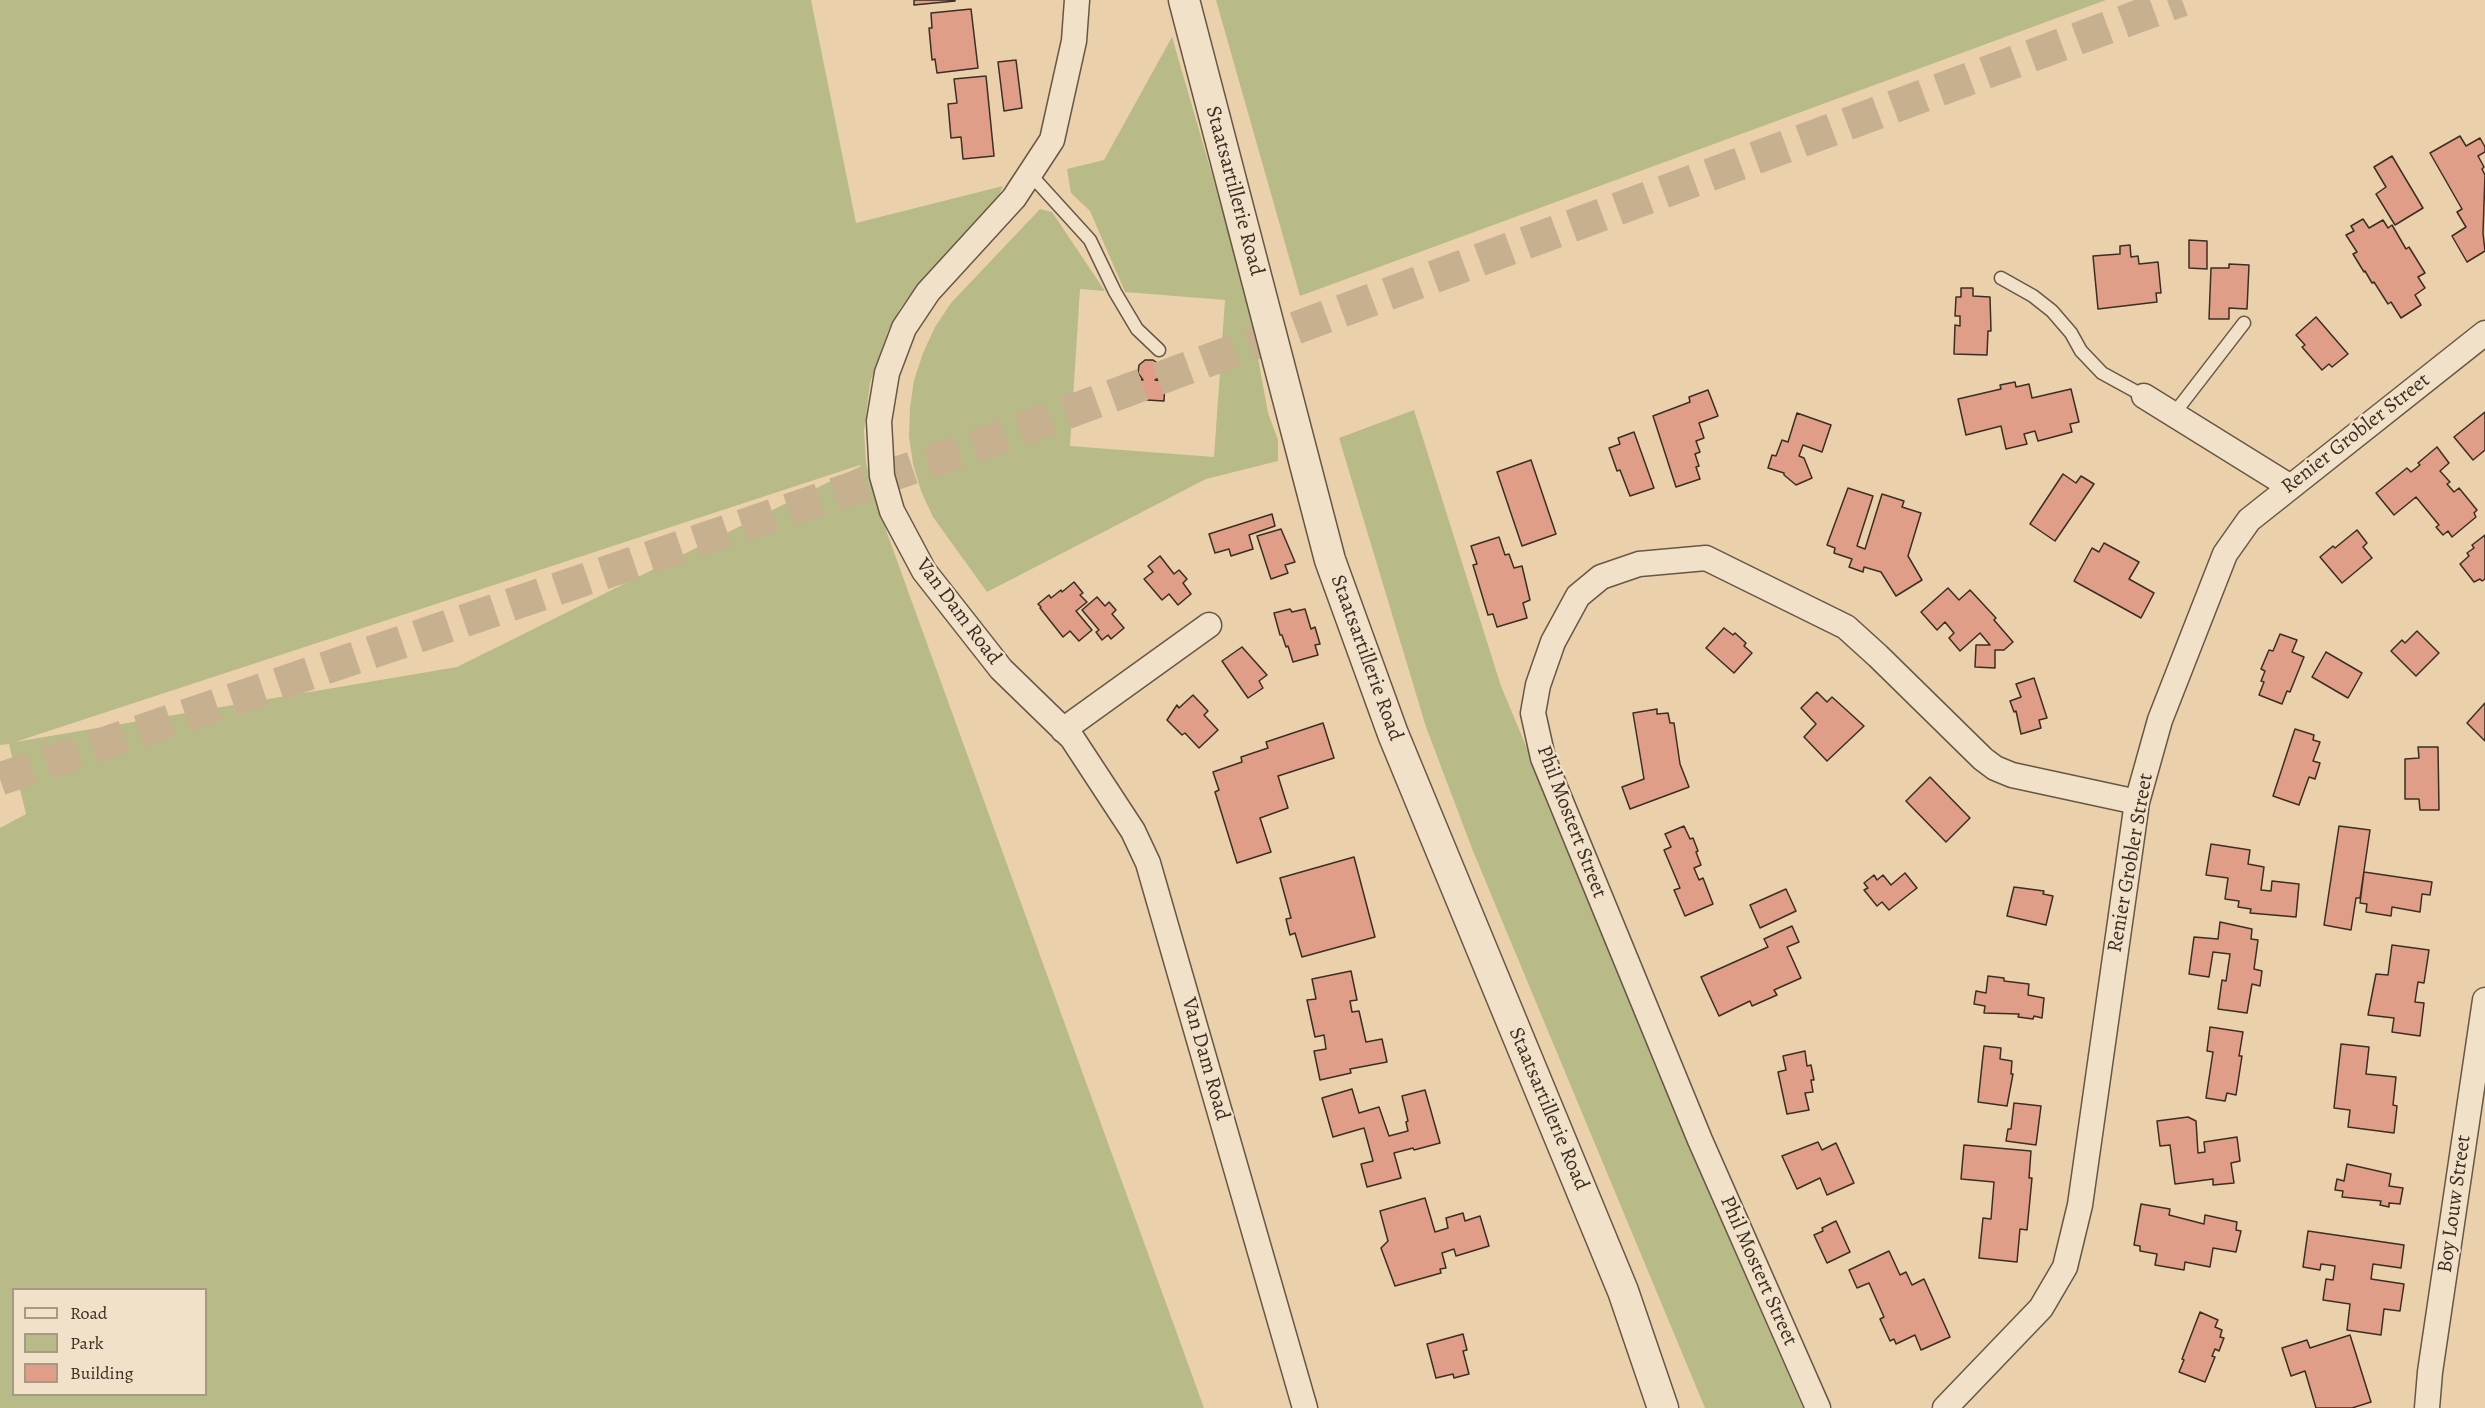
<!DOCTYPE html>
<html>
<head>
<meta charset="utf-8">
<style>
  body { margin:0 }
  #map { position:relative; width:2485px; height:1408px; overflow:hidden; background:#ead1ac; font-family:Alegreya,serif }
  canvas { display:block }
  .legend { position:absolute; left:12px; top:1288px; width:195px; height:108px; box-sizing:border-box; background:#f1e1c9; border:2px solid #a89986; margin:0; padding:8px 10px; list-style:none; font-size:18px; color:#3b2e22 }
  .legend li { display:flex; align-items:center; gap:12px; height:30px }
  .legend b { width:30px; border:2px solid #a89986 }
</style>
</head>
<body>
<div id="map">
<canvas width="2485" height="1408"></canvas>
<ul class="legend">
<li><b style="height:8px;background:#f1e1c9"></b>Road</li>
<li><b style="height:16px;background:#b8bb88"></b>Park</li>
<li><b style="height:16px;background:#e09e88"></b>Building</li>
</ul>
</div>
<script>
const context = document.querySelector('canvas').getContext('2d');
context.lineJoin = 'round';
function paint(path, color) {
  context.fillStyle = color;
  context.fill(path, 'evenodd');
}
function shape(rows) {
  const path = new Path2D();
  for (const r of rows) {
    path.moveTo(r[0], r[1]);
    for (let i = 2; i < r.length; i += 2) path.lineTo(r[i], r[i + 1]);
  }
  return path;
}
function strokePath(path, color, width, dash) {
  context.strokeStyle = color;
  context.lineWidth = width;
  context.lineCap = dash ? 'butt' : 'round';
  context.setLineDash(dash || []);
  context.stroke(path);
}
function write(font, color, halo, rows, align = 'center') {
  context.font = font + ' Alegreya,serif';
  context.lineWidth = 4.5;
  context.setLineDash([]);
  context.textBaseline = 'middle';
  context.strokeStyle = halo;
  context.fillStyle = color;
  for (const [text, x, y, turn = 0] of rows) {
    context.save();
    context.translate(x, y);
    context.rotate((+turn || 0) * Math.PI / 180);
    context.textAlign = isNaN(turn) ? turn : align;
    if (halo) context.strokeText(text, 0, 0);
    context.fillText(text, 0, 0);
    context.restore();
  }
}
paint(shape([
  [0,0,811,0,856,223,1003,186,993,209,918,284,901,307,888,331,870,383,864,431,866,463,887,533,1204,1408,0,1408,0,828,26,814,9,744,0,745],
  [861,466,457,667,15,742,860,465],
  [14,1290,206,1290,206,1394,14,1394],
  [1216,0,2106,0,1300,296],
  [1172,37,1246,292,1268,413,1278,440,1278,461,1206,479,987,592,933,517,921,491,913,464,909,436,910,408,914,380,923,353,935,327,951,303,1040,209,1052,212,1105,291,1080,289,1070,446,1214,457,1225,300,1125,292,1090,211,1071,193,1067,169,1104,160],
  [1414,410,1501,686,1662,1072,1717,1211,1803,1408,1705,1408,1473,851,1426,727,1339,438]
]), '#b8bb88');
const building = shape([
  [914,0,955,0,955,1,914,5,914,0],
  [971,9,978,68,937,73,935,59,932,60,929,28,932,28,931,13,971,9],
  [1016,60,1022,108,1004,111,998,62,1016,60],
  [986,76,994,156,963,159,961,137,951,138,948,104,957,103,954,79,986,76],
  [2460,136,2466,146,2480,138,2485,147,2485,152,2478,156,2484,167,2482,169,2485,175,2483,233,2485,251,2467,262,2452,236,2466,227,2457,212,2462,209,2430,153,2460,136],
  [2392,156,2423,208,2395,225,2376,194,2386,187,2374,167,2392,156],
  [2363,219,2369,228,2383,220,2388,228,2392,225,2406,249,2409,247,2425,273,2418,277,2425,288,2415,295,2421,305,2401,318,2391,302,2388,304,2374,282,2372,283,2365,271,2364,272,2353,254,2357,252,2346,235,2354,231,2351,226,2363,219],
  [2189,240,2207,241,2207,269,2189,268,2189,240],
  [2130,245,2131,257,2138,256,2139,264,2158,262,2161,293,2156,293,2157,302,2098,309,2093,256,2120,254,2120,246,2130,245],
  [2229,264,2249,265,2247,309,2229,308,2229,319,2209,319,2211,268,2229,268,2229,264],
  [1961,288,1973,288,1973,296,1990,297,1991,331,1988,331,1987,355,1954,354,1955,325,1960,326,1960,316,1955,316,1956,297,1961,297,1961,288],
  [2316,317,2348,354,2332,367,2329,364,2322,370,2302,347,2305,345,2296,335,2316,317],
  [1145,360,1153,360,1159,364,1161,371,1159,378,1155,380,1165,381,1164,401,1130,399,1131,379,1143,380,1138,373,1139,365,1145,360],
  [2015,382,2016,387,2029,384,2032,398,2071,389,2079,422,2070,424,2072,432,2038,441,2035,431,2024,434,2027,444,2006,449,2001,426,1966,435,1958,399,2001,389,2000,385,2015,382],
  [1708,390,1718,416,1699,423,1704,438,1696,441,1700,452,1695,454,1699,466,1696,467,1700,479,1676,487,1653,416,1690,402,1689,397,1708,390],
  [2485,412,2485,450,2473,460,2454,437,2485,412],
  [1797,413,1831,425,1822,452,1803,445,1799,456,1804,458,1812,478,1796,485,1784,475,1784,473,1768,468,1772,455,1776,456,1782,440,1788,442,1797,413],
  [1634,432,1654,488,1630,496,1620,470,1617,471,1609,448,1620,444,1618,438,1634,432],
  [2437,447,2449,463,2440,471,2450,482,2447,484,2454,492,2459,488,2477,510,2474,513,2476,517,2452,537,2448,531,2443,535,2436,527,2439,525,2416,497,2394,515,2376,493,2407,468,2411,472,2420,465,2418,463,2437,447],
  [1531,460,1556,534,1522,546,1497,472,1531,460],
  [2063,474,2076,483,2081,476,2094,484,2055,541,2030,524,2063,474],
  [1848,488,1873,496,1857,546,1865,549,1882,494,1904,501,1902,507,1921,513,1908,556,1922,580,1896,596,1881,572,1864,567,1863,572,1849,567,1852,559,1834,553,1835,548,1827,545,1848,488],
  [1272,514,1275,526,1249,535,1253,549,1231,556,1229,549,1215,553,1209,534,1272,514],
  [1281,529,1295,562,1285,565,1288,573,1271,579,1257,536,1281,529],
  [2357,530,2367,543,2363,547,2372,558,2342,583,2320,557,2333,546,2335,548,2357,530],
  [2485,535,2485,579,2482,581,2480,579,2474,582,2460,564,2469,556,2467,553,2474,548,2472,545,2485,535],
  [1499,537,1505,555,1509,554,1514,568,1522,566,1530,600,1523,603,1527,618,1497,627,1493,614,1488,615,1473,565,1477,564,1471,546,1499,537],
  [2104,543,2139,562,2129,579,2154,593,2141,618,2074,581,2092,548,2099,552,2104,543],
  [1160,556,1174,574,1179,570,1187,579,1183,583,1191,594,1178,605,1169,594,1162,600,1144,579,1153,572,1148,566,1160,556],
  [1074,582,1083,593,1080,595,1087,602,1076,611,1092,630,1079,641,1070,631,1063,637,1040,608,1041,607,1038,604,1049,595,1051,598,1061,590,1062,592,1074,582],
  [1948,588,1959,600,1970,590,1996,618,1994,620,2013,642,2004,650,1995,650,1995,668,1975,667,1976,645,1990,645,1980,633,1960,651,1949,638,1954,633,1945,622,1937,630,1921,612,1948,588],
  [1097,597,1105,606,1109,602,1116,610,1112,614,1124,628,1111,639,1108,635,1102,640,1096,632,1099,630,1082,610,1097,597],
  [1290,609,1292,612,1305,609,1311,629,1315,627,1320,644,1315,645,1318,655,1293,662,1288,646,1286,647,1282,635,1280,635,1274,613,1290,609],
  [1724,628,1733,635,1735,633,1746,643,1744,646,1752,653,1734,673,1706,648,1724,628],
  [2417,631,2439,653,2416,676,2391,651,2402,640,2405,643,2417,631],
  [2280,634,2297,640,2292,652,2304,657,2290,692,2287,691,2282,704,2259,695,2264,682,2261,681,2265,671,2261,669,2269,650,2273,651,2280,634],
  [1242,647,1267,675,1259,681,1263,688,1248,698,1222,661,1242,647],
  [2326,652,2362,673,2348,698,2312,677,2326,652],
  [2034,678,2047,718,2039,720,2041,728,2021,734,2016,711,2014,712,2010,701,2021,697,2016,684,2034,678],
  [1817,692,1827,702,1832,697,1864,726,1827,761,1804,737,1816,724,1801,708,1817,692],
  [1193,695,1208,711,1204,715,1218,730,1199,748,1185,733,1182,735,1167,720,1177,705,1179,708,1193,695],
  [2485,703,2485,741,2467,723,2485,703],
  [1657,709,1657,714,1668,713,1670,723,1674,723,1680,764,1689,787,1630,809,1622,787,1644,779,1633,713,1657,709],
  [1323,723,1334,758,1278,776,1288,808,1260,818,1271,852,1237,863,1215,792,1219,790,1213,772,1242,762,1241,757,1268,748,1266,742,1323,723],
  [2295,729,2314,735,2313,740,2320,742,2313,761,2320,763,2315,779,2309,777,2299,805,2273,796,2295,729],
  [2418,747,2438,747,2439,810,2420,810,2419,799,2405,799,2405,759,2419,758,2418,747],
  [1930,777,1970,818,1946,842,1906,801,1930,777],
  [1684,826,1690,839,1693,838,1698,851,1696,852,1701,865,1694,868,1699,880,1703,878,1713,904,1685,916,1674,890,1680,888,1664,850,1671,847,1665,834,1684,826],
  [2339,826,2370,830,2360,898,2356,898,2351,930,2324,925,2339,826],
  [2211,844,2250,850,2248,864,2264,867,2261,890,2271,891,2272,881,2299,884,2296,917,2250,913,2251,909,2238,907,2239,901,2225,899,2228,878,2206,875,2211,844],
  [1354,857,1375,937,1302,957,1295,933,1290,935,1286,919,1291,918,1280,878,1354,857],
  [2364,872,2432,882,2430,895,2422,894,2420,912,2392,907,2391,916,2366,912,2367,904,2360,903,2364,872],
  [1905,873,1917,888,1889,910,1882,902,1877,906,1864,890,1868,888,1864,883,1874,875,1877,880,1883,875,1891,885,1905,873],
  [2014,887,2044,891,2043,894,2053,896,2046,925,2007,916,2014,887],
  [1786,889,1796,911,1760,928,1750,905,1786,889],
  [2220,922,2252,929,2251,939,2258,940,2254,969,2262,971,2260,986,2252,984,2247,1013,2218,1009,2222,980,2226,981,2230,954,2213,952,2209,977,2189,974,2194,937,2218,939,2220,922],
  [1792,926,1799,942,1787,947,1801,978,1774,990,1777,995,1752,1006,1750,1001,1719,1016,1701,977,1768,947,1764,939,1792,926],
  [2392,945,2429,950,2424,983,2418,982,2415,1002,2424,1003,2420,1036,2392,1032,2394,1018,2368,1015,2376,974,2388,975,2392,945],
  [1351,971,1357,1000,1350,1001,1352,1012,1359,1011,1366,1042,1382,1039,1387,1062,1350,1069,1351,1073,1320,1080,1314,1051,1326,1049,1324,1035,1315,1037,1307,1000,1316,999,1312,979,1351,971],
  [1988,976,2004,978,2004,981,2029,984,2028,995,2044,998,2042,1018,2034,1016,2033,1019,2018,1017,2019,1014,1984,1013,1985,1006,1974,1004,1976,991,1986,993,1988,976],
  [2210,1027,2243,1032,2239,1056,2242,1056,2236,1095,2227,1093,2225,1101,2206,1098,2213,1052,2207,1051,2210,1027],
  [2341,1044,2369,1047,2366,1074,2396,1077,2393,1105,2397,1106,2394,1133,2348,1127,2350,1110,2334,1108,2341,1044],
  [1984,1046,2001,1048,2000,1059,2012,1061,2011,1074,2013,1074,2007,1106,1978,1102,1984,1046],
  [1805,1051,1807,1066,1811,1065,1814,1080,1811,1080,1813,1092,1805,1093,1809,1110,1787,1114,1778,1072,1786,1070,1783,1056,1805,1051],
  [1352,1089,1359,1113,1379,1107,1389,1136,1408,1131,1406,1122,1408,1121,1402,1096,1425,1090,1440,1143,1414,1150,1413,1148,1394,1153,1401,1178,1367,1187,1361,1164,1373,1161,1364,1128,1333,1137,1322,1098,1352,1089],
  [2014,1103,2041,1106,2036,1145,2006,1141,2008,1129,2011,1129,2014,1103],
  [2188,1117,2196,1121,2198,1153,2205,1152,2204,1142,2237,1137,2240,1161,2231,1163,2234,1183,2213,1185,2213,1179,2175,1184,2170,1145,2160,1146,2157,1121,2188,1117],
  [1818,1142,1822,1150,1836,1143,1854,1183,1827,1195,1820,1178,1797,1189,1782,1156,1818,1142],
  [1964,1145,2031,1151,2029,1178,2032,1178,2027,1230,2020,1229,2017,1262,1979,1258,1983,1218,1991,1219,1994,1182,1961,1179,1964,1145],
  [2347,1164,2391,1174,2389,1186,2403,1188,2400,1204,2389,1203,2389,1207,2380,1205,2381,1201,2342,1197,2343,1191,2335,1190,2337,1179,2344,1181,2347,1164],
  [1425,1198,1435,1232,1448,1228,1446,1218,1463,1213,1465,1221,1480,1216,1489,1246,1456,1256,1454,1249,1442,1253,1446,1268,1440,1269,1441,1273,1395,1286,1381,1248,1388,1241,1380,1211,1425,1198],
  [2141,1204,2170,1209,2169,1215,2204,1224,2205,1215,2237,1222,2236,1230,2241,1231,2236,1252,2213,1248,2210,1267,2185,1262,2184,1270,2155,1265,2157,1254,2140,1251,2140,1246,2134,1245,2141,1204],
  [1836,1221,1850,1252,1827,1263,1814,1235,1823,1231,1822,1228,1836,1221],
  [2308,1231,2404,1245,2401,1268,2373,1264,2371,1279,2404,1284,2400,1311,2384,1309,2381,1335,2347,1330,2350,1304,2323,1300,2326,1279,2333,1280,2335,1266,2321,1264,2320,1270,2303,1267,2308,1231],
  [1889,1251,1900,1275,1906,1272,1912,1285,1924,1279,1950,1337,1921,1350,1915,1335,1896,1344,1894,1339,1890,1341,1880,1319,1884,1317,1869,1283,1857,1288,1849,1270,1889,1251],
  [2200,1312,2218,1320,2215,1327,2222,1330,2220,1337,2224,1338,2219,1351,2215,1349,2212,1356,2215,1357,2205,1382,2179,1372,2184,1360,2182,1359,2200,1312],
  [1463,1334,1467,1350,1463,1351,1469,1374,1454,1378,1453,1374,1436,1378,1427,1344,1463,1334],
  [2350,1335,2371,1402,2352,1408,2316,1408,2305,1371,2291,1376,2282,1348,2307,1340,2310,1348,2350,1335]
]);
paint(building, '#e09e88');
strokePath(building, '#3b2e22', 1.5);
strokePath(shape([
  [0,779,982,444,2182,0]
]), '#c7b090', 33, [33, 16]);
const service = shape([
  [1030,174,1090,240,1115,292,1137,329,1159,350],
  [2001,278,2033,296,2052,311,2071,333,2081,351,2102,373,2144,396],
  [2173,415,2244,323]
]);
const minor = shape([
  [1077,0,1074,41,1052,140,1014,198,928,292,904,328,887,373,879,421,882,476,892,511,924,571,1001,669,1072,738,1133,831,1148,863,1305,1408],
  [2144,396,2289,486],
  [1063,730,1209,625],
  [1818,1408,1700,1140,1543,758,1533,713,1538,685,1553,642,1578,596,1601,577,1639,564,1706,558,1846,627,1878,656,1983,759,1995,768,2012,775,2137,802],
  [1945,1408,2041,1308,2065,1267,2080,1205,2137,802,2160,720,2225,554,2249,520,2485,333],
  [2427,1408,2430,1372,2485,1000]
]);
const tertiary = shape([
  [1184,0,1330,560,1393,734,1623,1291,1663,1408]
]);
strokePath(service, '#675744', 15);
strokePath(minor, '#675744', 27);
strokePath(tertiary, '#675744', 33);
strokePath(service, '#f1e1c9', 12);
strokePath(minor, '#f1e1c9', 24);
strokePath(tertiary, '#f1e1c9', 30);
write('21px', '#3b2e22', '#f1e1c9', [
  ["Staatsartillerie Road",1234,191,75],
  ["Renier Grobler Street",2356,434,-38],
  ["Van Dam Road",958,612,53],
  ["Staatsartillerie Road",1366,658,70],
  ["Phil Mostert Street",1571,822,69],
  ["Renier Grobler Street",2131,863,-80],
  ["Van Dam Road",1205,1059,74],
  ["Staatsartillerie Road",1548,1109,67],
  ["Boy Louw Street",2455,1204,-82],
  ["Phil Mostert Street",1758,1271,66]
]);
</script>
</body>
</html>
